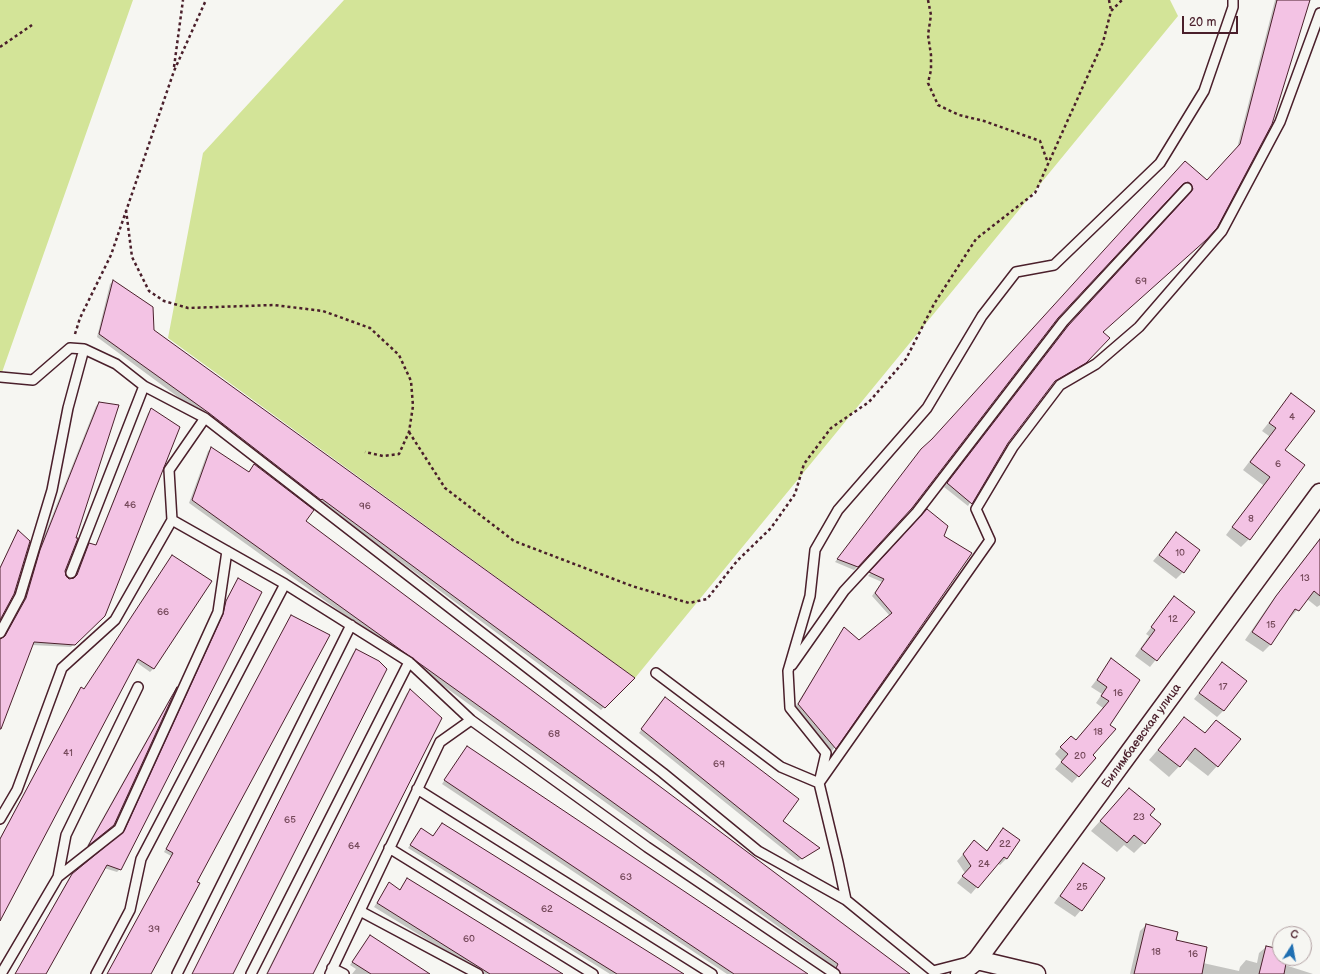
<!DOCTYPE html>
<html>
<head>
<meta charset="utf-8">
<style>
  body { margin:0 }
  #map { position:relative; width:1320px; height:974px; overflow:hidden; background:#f6f6f2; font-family:"Balsamiq Sans",sans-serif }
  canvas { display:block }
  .north { position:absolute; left:1272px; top:926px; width:40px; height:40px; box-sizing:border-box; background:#f6f6f2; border:1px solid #b1a0a2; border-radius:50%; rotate:11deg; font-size:11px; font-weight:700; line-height:16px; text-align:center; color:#4a1f2b }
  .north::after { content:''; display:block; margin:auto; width:14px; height:18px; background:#1f6fb2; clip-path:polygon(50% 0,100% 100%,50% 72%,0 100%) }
  .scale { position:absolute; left:1182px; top:16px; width:56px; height:18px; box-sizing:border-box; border:2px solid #4a1f2b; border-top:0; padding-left:5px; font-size:12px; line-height:14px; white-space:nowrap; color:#4a1f2b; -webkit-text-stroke:3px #f6f6f2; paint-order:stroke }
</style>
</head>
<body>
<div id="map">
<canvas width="1320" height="974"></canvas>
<div class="north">С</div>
<div class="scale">20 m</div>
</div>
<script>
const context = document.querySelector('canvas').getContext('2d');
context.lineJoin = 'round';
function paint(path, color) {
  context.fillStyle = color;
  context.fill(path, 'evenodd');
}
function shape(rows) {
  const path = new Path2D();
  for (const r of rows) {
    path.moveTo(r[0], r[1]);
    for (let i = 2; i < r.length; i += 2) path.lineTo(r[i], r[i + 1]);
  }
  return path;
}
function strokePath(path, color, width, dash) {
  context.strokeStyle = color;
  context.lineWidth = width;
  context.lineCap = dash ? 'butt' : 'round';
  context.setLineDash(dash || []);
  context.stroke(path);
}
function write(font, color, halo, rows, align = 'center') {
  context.font = font + ' "Balsamiq Sans",sans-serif';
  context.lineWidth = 3;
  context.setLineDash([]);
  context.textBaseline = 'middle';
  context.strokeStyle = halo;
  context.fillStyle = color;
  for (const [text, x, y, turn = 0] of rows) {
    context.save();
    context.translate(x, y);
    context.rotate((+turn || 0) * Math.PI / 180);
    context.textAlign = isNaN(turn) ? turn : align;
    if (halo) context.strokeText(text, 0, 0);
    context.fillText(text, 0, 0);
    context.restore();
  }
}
paint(shape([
  [0,0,133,0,0,378],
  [344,0,1170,0,1178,16,635,678,168,338,203,153]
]), '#d3e498');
paint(shape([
  [1275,0,1309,0,1271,124,1101,332,1109,338,1081,366,1053,383,1007,443,968,506,944,487,1065,330,1189,196,1190,190,1188,186,1182,185,1058,317,912,507,857,567,854,570,835,562,918,454,931,441,1182,165,1207,181,1237,148],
  [113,281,153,330,633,678,601,710,97,337,110,284],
  [1291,395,1284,450,1249,539,1241,547,1226,535,1263,485,1243,470,1269,436,1262,431],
  [99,403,64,571,66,578,72,580,74,578,87,547,90,544,95,546,148,413,151,410,105,613,71,647,32,645,0,730,0,640,3,638,23,603,37,554,96,406],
  [211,449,248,473,254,465,304,521,896,974,837,974,834,971,836,968,189,503,208,451],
  [927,510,942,536,971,554,832,751,795,707,844,629,859,642,890,616,872,596,882,582,868,576],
  [19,531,0,618,0,567],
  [1176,534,1183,572,1176,579,1153,561],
  [1320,538,1320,605,1317,607,1307,599,1290,618,1289,617,1270,645,1263,652,1245,640,1269,605],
  [239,580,120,869,117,872,104,868,45,974,15,974,69,878,122,835,221,618,223,605],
  [210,581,153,669,150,672,136,662,0,919,0,838,79,691,81,688,84,690],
  [1175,597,1194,612,1150,667,1135,656,1149,636,1146,634],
  [292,616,196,883,149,974,107,974,171,856,164,852],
  [356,650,232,974,192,974,353,653],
  [1112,660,1109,725,1092,755,1094,758,1072,783,1055,769,1062,761,1055,754,1064,744,1075,741,1103,708,1096,703,1102,694,1091,687],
  [1222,664,1224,710,1217,717,1194,699],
  [410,691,312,974,266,974,407,693],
  [173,693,113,825,87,846],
  [662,701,781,822,818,848,798,861,639,733],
  [1185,718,1204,734,1216,721,1217,766,1208,776,1186,759,1169,777,1149,760],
  [464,751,806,974,727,974,442,784],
  [1129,789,1148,815,1144,843,1134,853,1124,845,1117,852,1091,831],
  [442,824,682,974,610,974,408,848,421,829,432,837],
  [1003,829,1019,840,1006,859,1000,865,997,863,971,894,957,883,965,873,957,861,974,842,986,851],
  [1083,864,1081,910,1075,917,1054,903],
  [407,880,561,974,483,974,374,907,389,884,399,891],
  [1146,925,1175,941,1203,963,1239,971,1240,967,1246,960,1257,963,1259,953,1266,947,1280,950,1280,958,1286,958,1285,965,1313,974,1130,974,1140,931],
  [370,936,428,974,352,974,356,969,350,965]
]), '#0003');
const building = shape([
  [1277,0,1310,0,1272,124,1217,228,1206,240,1103,332,1110,338,1086,363,1055,381,1008,443,972,504,947,483,1068,326,1191,192,1193,189,1191,184,1188,182,1183,184,1058,318,912,508,858,567,837,559,921,449,932,439,1185,161,1207,180,1240,144,1277,0],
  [113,280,153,307,154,330,635,678,605,708,322,499,321,500,209,413,99,334,113,280],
  [1291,393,1315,411,1285,450,1305,465,1250,540,1232,527,1270,477,1250,462,1276,428,1269,423,1291,393],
  [99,402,119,405,76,538,78,538,65,571,66,576,69,579,74,578,77,575,89,543,96,545,151,408,180,427,105,616,75,645,34,642,1,729,0,729,0,639,5,636,26,598,40,550,99,402],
  [211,447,249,472,254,464,314,510,306,521,910,974,841,974,836,968,838,964,192,500,211,447],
  [927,509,948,526,944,536,972,553,836,749,798,704,844,627,859,640,892,613,875,593,884,579,869,572,927,509],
  [18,530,30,541,14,594,0,620,0,568,18,530],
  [1176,532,1200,550,1184,573,1159,555,1176,532],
  [1320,539,1320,596,1314,591,1299,611,1295,609,1271,645,1252,632,1276,596,1320,539],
  [172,555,212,581,154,669,138,659,0,921,0,839,81,687,84,689,172,555],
  [238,578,262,592,121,870,107,865,46,974,15,974,72,874,124,831,223,614,226,601,238,578],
  [1174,596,1195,612,1157,661,1141,649,1155,630,1151,627,1174,596],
  [291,615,330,635,197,882,200,883,151,974,107,974,173,853,166,849,291,615],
  [356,649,379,661,387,669,233,974,192,974,356,649],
  [1111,658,1140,680,1110,725,1116,729,1093,755,1096,758,1079,777,1061,762,1068,754,1060,747,1071,736,1076,740,1109,701,1101,696,1107,687,1097,680,1111,658],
  [1222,662,1247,681,1224,711,1199,693,1222,662],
  [177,687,114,825,88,846,177,687],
  [410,689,442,718,313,974,267,974,410,689],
  [665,697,799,799,783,821,820,848,802,859,641,729,665,697],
  [1184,717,1205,733,1216,720,1241,739,1218,767,1195,748,1180,767,1158,750,1184,717],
  [467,746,808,974,734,974,444,780,467,746],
  [1129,788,1155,809,1150,815,1161,824,1145,844,1134,835,1127,843,1100,821,1129,788],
  [442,823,684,974,617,974,410,845,421,828,433,836,442,823],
  [1003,828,1020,840,1007,859,1004,857,978,888,962,876,971,866,963,854,974,840,987,851,1003,828],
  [1083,863,1105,878,1082,911,1060,896,1083,863],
  [407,878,563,974,490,974,377,903,389,882,400,890,407,878],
  [1146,924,1178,932,1176,940,1207,947,1202,974,1134,974,1146,924],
  [370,935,430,974,371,974,352,962,370,935],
  [1266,946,1280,949,1280,958,1287,958,1284,974,1259,974,1266,946]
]);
paint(building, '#f3c3e4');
strokePath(building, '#4a1f2b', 1);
const lane = shape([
  [0,377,33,380,70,348,84,349,116,364,144,386,205,418,663,773,758,851,846,900,933,971,968,962],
  [205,418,169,470,172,520,285,584,409,662,471,720,647,847,835,974],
  [71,573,144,386],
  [0,633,20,596,52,490,68,408,84,349],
  [792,665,844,591,917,512,1063,322,1187,188],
  [656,673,781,767,819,783,990,540,976,509,1013,447,1060,385,1096,364,1139,327,1222,231,1280,122,1320,13],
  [417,789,712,974],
  [0,819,17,790,62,668,115,620,172,520],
  [389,848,593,974],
  [58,877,66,835,138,687],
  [846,900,838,862,819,783,826,753,790,708,788,671,810,596,815,550,838,510,927,408,982,316,1016,272,1054,265,1160,163,1204,91,1233,7,1233,0],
  [360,911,478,974],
  [332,968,344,974],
  [1,974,58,877,119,829,218,612,227,551],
  [96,974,130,910,141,859,285,584],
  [177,974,351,625],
  [251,974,409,662],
  [330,974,440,742,471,720]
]);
const street = shape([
  [977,960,1036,974],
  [960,974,977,960,1320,493]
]);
strokePath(lane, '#4a1f2b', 12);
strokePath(street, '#4a1f2b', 21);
strokePath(shape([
  [928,0,931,15,928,35,931,55,931,70,928,83,938,105,959,115,984,121,1040,141,1048,163],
  [1109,0,1111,10],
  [0,47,32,25],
  [174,67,183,0],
  [126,210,132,257,149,291,164,301,188,308,274,305,323,311,370,328,399,355,411,381,413,406,409,432,399,454,383,456,365,452],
  [75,334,80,318,111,255,174,71,206,0],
  [409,432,445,488,514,541,632,586,689,603,707,599,737,561,771,528,795,494,804,464,831,428,869,402,906,359,934,304,976,239,1035,193,1103,42,1111,11,1122,0]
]), '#4a1f2b', 2.5, [3, 3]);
strokePath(lane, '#f6f6f2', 9);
strokePath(street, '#f6f6f2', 18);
write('10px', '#744859', null, [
  ["69",1141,281],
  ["4",1292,417],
  ["6",1278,464],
  ["46",130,505],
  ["96",365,506],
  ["8",1251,519],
  ["10",1180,553],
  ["13",1305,578],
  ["66",163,612],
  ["12",1173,619],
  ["15",1271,625],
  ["17",1223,687],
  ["16",1118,693],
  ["18",1098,732],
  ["68",554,734],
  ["41",68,753],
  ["20",1080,756],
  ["69",719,764],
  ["23",1139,817],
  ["65",290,820],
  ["22",1005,844],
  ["64",354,846],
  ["24",984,864],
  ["63",626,877],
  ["25",1082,887],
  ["62",547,909],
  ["39",154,929],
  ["60",469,939],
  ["18",1156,952],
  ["16",1193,954]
]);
write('12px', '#4a1f2b', '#f6f6f2', [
  ["Билимбаевская улица",1142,736,-54]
]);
</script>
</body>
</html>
